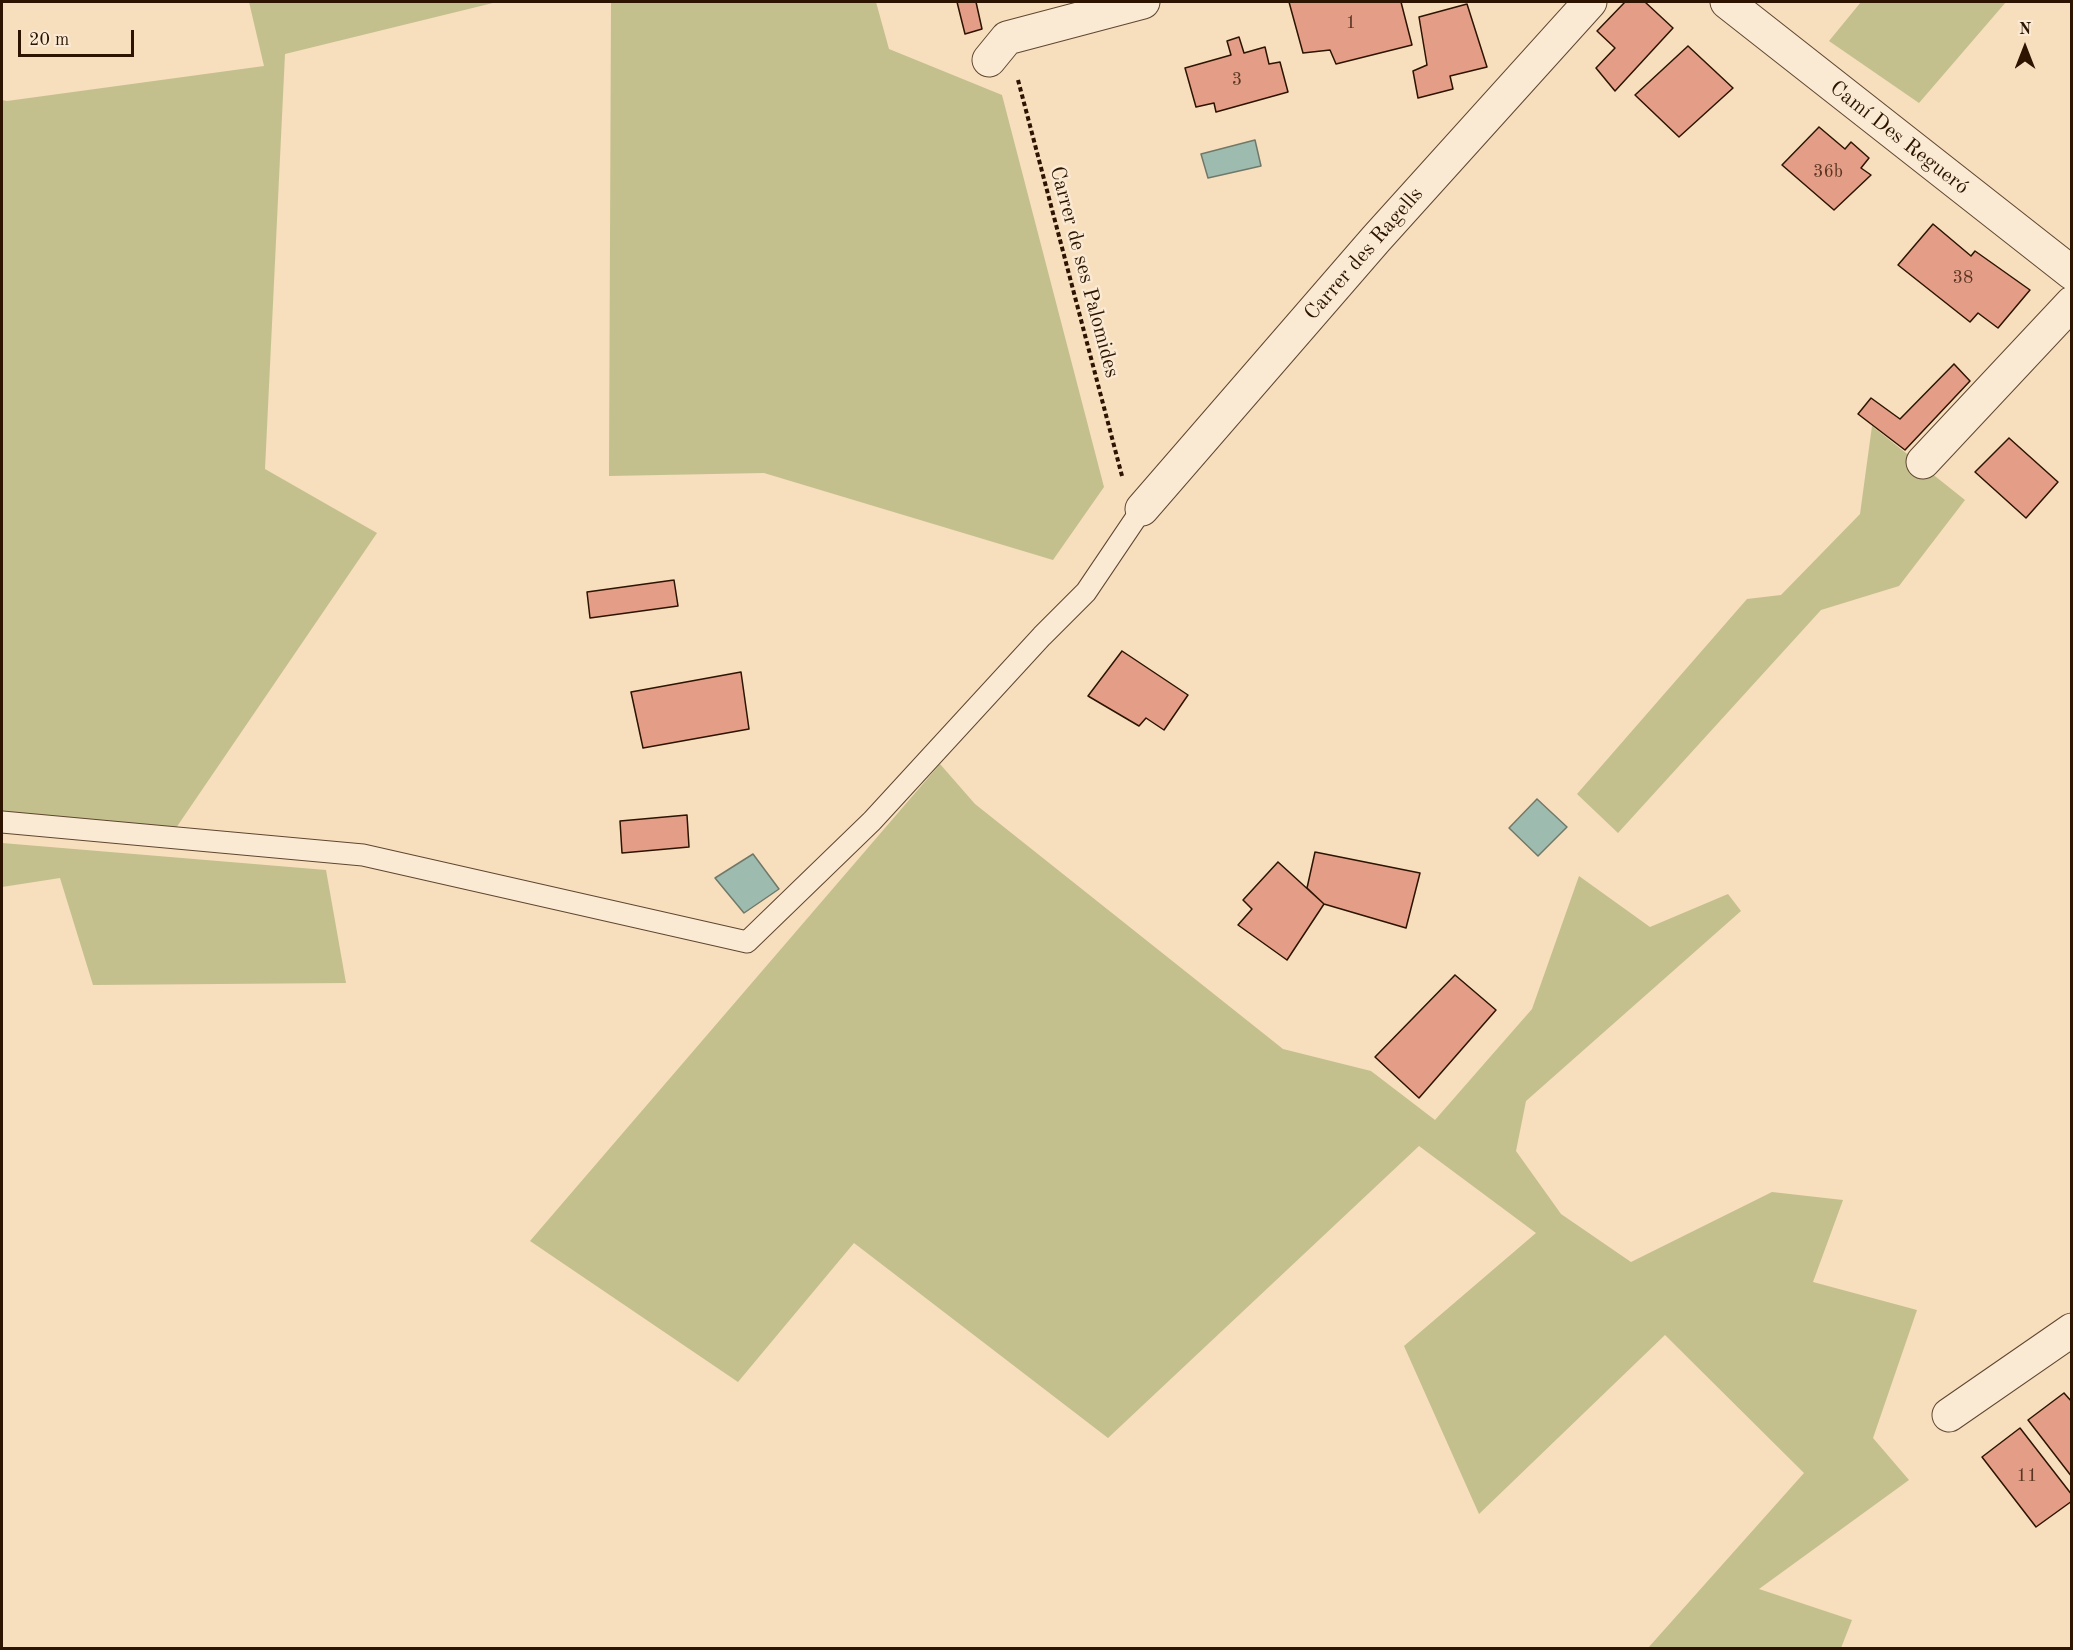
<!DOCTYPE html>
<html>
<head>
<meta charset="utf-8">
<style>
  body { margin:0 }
  #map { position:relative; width:2073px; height:1650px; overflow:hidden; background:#f7debd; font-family:"Old Standard TT",serif }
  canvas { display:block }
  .frame { position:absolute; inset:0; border:3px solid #2c1401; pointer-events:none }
  .north { position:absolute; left:1995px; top:18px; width:60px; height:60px; -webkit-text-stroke:4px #faead4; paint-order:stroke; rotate:0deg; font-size:16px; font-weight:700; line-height:24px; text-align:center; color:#2c1401 }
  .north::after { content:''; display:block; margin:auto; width:21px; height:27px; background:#2c1401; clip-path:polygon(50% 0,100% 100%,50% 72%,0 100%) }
  .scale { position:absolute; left:18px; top:30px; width:116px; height:27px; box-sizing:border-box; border:3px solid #2c1401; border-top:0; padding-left:8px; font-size:18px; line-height:21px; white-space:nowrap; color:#2c1401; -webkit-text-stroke:4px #faead4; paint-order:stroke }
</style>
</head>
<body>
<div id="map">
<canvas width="2073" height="1650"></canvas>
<div class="frame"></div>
<div class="north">N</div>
<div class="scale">20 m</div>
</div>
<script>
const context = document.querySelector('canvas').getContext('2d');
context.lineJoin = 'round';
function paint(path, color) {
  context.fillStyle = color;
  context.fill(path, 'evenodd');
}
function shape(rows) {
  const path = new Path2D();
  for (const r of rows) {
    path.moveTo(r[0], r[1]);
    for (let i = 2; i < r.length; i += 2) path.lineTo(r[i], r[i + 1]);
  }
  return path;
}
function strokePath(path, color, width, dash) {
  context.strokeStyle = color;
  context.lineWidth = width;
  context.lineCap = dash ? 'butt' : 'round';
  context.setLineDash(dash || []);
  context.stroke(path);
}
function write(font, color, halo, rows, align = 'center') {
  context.font = font + ' "Old Standard TT",serif';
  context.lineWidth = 5;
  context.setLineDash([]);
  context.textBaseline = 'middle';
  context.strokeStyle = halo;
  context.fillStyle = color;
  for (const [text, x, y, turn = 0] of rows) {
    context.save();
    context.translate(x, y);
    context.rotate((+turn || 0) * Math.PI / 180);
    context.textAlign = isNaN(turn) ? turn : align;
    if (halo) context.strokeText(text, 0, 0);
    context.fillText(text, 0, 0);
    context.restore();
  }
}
paint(shape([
  [249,2,497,2,285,54,265,469,377,533,176,828,2,813,2,100,7,101,264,66],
  [611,2,876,2,889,49,1002,95,1104,487,1053,560,764,473,609,476],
  [1861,2,2006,2,1919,103,1829,41],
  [1872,426,1965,500,1899,586,1821,610,1618,833,1577,794,1747,599,1781,595,1860,514],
  [940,764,975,804,1283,1049,1371,1071,1435,1120,1532,1009,1579,876,1650,927,1728,894,1741,911,1526,1101,1516,1151,1561,1214,1631,1262,1772,1192,1843,1200,1813,1282,1917,1310,1873,1438,1909,1480,1759,1589,1852,1620,1841,1648,1648,1648,1804,1473,1665,1335,1479,1514,1404,1346,1536,1233,1419,1146,1108,1438,854,1243,738,1382,530,1241],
  [2,843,326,870,346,983,93,985,60,878,2,887]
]), '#c3c08d');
const water = shape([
  [1255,140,1261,166,1208,178,1201,154,1255,140],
  [1537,799,1567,827,1538,856,1509,828,1537,799],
  [753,854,779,889,744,913,715,878,753,854]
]);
paint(water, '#9dbcaf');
strokePath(water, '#707969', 1.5);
const building = shape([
  [957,2,976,2,982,29,965,34,957,2],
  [1289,2,1401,2,1412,45,1336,64,1330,50,1303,53,1289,2],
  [1625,2,1645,2,1673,28,1615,91,1596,68,1615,48,1597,31,1625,2],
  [1467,4,1487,67,1450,76,1453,89,1418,98,1413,71,1427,65,1419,17,1467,4],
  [1239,37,1244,53,1265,47,1269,64,1280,62,1288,92,1216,112,1214,103,1196,107,1185,68,1231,55,1227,41,1239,37],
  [1688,46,1733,88,1679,137,1635,95,1688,46],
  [1819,127,1845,149,1851,142,1869,158,1861,168,1871,175,1834,210,1782,165,1819,127],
  [1933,224,1971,256,1975,251,2030,290,1998,328,1978,313,1970,322,1898,265,1933,224],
  [1954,364,1970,381,1905,450,1858,414,1871,398,1900,419,1954,364],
  [2009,438,2058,482,2026,518,1975,472,2009,438],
  [674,580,678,606,590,618,587,592,674,580],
  [1122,651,1188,695,1164,730,1146,718,1139,726,1088,696,1122,651],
  [741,672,749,729,643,748,631,692,741,672],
  [687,815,689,847,622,853,620,821,687,815],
  [1315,852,1420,873,1406,928,1324,904,1307,888,1315,852],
  [1278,862,1324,904,1287,960,1238,925,1252,909,1243,900,1278,862],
  [1455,975,1496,1010,1419,1098,1375,1057,1455,975],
  [2064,1393,2072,1402,2072,1477,2028,1420,2064,1393],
  [2020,1428,2072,1495,2072,1501,2036,1527,1982,1457,2020,1428]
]);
paint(building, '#e49d86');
strokePath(building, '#2c1401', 1.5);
const service = shape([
  [2,822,363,855,747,942,872,821,1042,636,1086,592,1142,509]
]);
const minor = shape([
  [989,60,1007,38,1143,2],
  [1923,462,2072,303],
  [1142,509,1376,239,1590,2],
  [1949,1415,2072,1330]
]);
const tertiary = shape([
  [1727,2,2072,273]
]);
strokePath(service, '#5f4630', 23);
strokePath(minor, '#5f4630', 35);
strokePath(tertiary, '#5f4630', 35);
strokePath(shape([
  [1018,80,1122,476]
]), '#2c1401', 4, [4.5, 3]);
strokePath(service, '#faead4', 21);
strokePath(minor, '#faead4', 33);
strokePath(tertiary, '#faead4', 33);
write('18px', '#5a3622', null, [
  ["1",1351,23],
  ["3",1237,80],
  ["36b",1828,172],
  ["38",1963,278],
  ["11",2027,1476]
]);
write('21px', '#2c1401', '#faead4', [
  ["Camí Des Regueró",1899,138,38],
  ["Carrer des Ragells",1364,254,-49],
  ["Carrer de ses Palomides",1084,272,75]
]);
</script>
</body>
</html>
